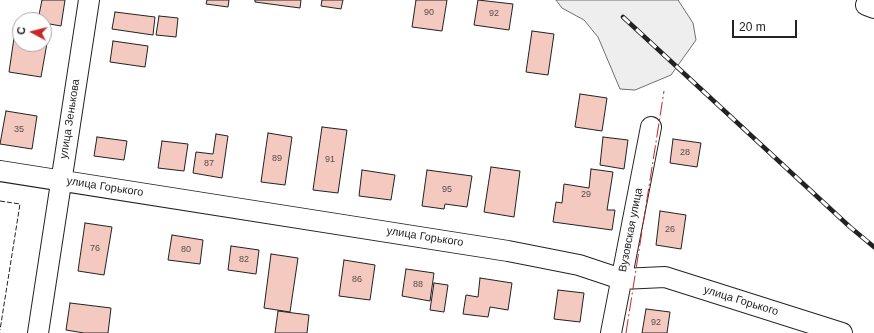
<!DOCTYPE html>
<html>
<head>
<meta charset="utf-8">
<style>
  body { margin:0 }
  #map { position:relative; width:874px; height:333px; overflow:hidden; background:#fff; font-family:Arial,sans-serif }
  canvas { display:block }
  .north { position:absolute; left:12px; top:12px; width:40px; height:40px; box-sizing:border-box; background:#fff; border:1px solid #a7a7a7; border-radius:50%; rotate:277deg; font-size:11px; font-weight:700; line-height:16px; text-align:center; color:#222 }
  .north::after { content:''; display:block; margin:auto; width:14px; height:18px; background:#c62828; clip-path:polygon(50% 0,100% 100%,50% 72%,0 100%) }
  .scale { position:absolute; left:732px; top:20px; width:65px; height:18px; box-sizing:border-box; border:2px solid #222; border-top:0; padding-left:5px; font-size:12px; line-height:14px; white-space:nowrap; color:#222; -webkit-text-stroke:3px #fff; paint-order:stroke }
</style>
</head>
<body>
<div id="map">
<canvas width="874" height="333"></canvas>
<div class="north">С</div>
<div class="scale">20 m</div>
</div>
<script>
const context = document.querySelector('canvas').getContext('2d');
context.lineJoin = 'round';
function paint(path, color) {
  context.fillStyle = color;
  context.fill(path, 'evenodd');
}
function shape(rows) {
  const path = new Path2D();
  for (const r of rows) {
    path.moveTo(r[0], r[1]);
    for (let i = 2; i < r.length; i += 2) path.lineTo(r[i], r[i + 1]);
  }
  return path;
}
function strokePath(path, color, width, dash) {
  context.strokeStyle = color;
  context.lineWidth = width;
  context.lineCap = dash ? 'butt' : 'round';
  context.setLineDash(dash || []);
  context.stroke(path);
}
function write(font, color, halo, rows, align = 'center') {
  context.font = font + ' Arial,sans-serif';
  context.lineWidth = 3;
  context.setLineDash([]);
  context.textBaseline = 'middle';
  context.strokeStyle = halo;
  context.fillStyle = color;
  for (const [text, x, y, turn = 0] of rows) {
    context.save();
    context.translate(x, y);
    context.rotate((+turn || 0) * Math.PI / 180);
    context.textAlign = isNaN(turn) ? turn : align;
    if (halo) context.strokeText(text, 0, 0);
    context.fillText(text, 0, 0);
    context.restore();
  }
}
const green = shape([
  [556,0,678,0,693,23,696,40,671,75,635,90,620,89,598,37,584,20,562,8,556,0]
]);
paint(green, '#eee');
strokePath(green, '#6f6f6f', 1);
const building = shape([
  [42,0,65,0,61,26,44,23,44,20,38,20,42,0],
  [207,0,229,0,228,7,206,4,207,0],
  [255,0,301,0,300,8,255,2,255,0],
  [322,0,343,0,341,9,321,6,322,0],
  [416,0,447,0,442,31,412,27,416,0],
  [478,0,513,4,509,30,474,25,478,0],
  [115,12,155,17,153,35,112,29,115,12],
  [159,16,178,18,176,37,156,35,159,16],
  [532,31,554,34,548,75,526,72,532,31],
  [14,38,20,39,20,44,47,43,41,77,9,72,14,38],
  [113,41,148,46,145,67,110,62,113,41],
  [580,94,607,98,602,131,575,127,580,94],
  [6,111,37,116,32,149,0,144,6,111],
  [322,127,347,130,338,193,313,190,322,127],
  [268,133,292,137,285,185,261,182,268,133],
  [216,134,228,136,222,178,193,173,196,152,213,154,216,134],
  [97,137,127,141,124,160,94,156,97,137],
  [603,137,628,140,624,169,600,165,603,137],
  [673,139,701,143,697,167,670,163,673,139],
  [162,141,188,144,184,171,158,168,162,141],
  [491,167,520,171,514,217,484,212,491,167],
  [591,169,613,172,607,210,615,210,612,230,553,222,556,202,562,203,564,184,589,188,591,169],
  [362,170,395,175,391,200,359,196,362,170],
  [427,170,472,176,467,207,445,204,444,209,422,206,427,170],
  [660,211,686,215,681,249,656,245,660,211],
  [85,223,112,227,104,275,78,271,85,223],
  [172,235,203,240,200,264,168,260,172,235],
  [231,246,259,250,256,274,228,270,231,246],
  [271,254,298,258,290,312,264,308,271,254],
  [344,260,375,265,370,300,339,296,344,260],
  [406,269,434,273,430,301,402,296,406,269],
  [480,278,512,283,508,310,490,307,488,317,463,314,466,295,478,297,480,278],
  [434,283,448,285,444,312,430,310,434,283],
  [558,290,584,293,580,322,554,319,558,290],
  [70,303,111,308,108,333,84,333,66,330,70,303],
  [646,309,670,312,667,333,642,333,646,309],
  [278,311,309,315,307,333,275,333,278,311]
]);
paint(building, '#f3c9c0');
strokePath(building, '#222', 1);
const minor = shape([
  [866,5,874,8],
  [0,171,508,251,579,265,621,279,665,277,842,333],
  [38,333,89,0],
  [611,333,651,127]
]);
strokePath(minor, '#222', 22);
strokePath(minor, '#fff', 20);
const rail = shape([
  [623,17,850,227,874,247]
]);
strokePath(rail, '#222', 4.5);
strokePath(rail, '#fff', 3, [9]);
strokePath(shape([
  [0,201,20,204,0,330]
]), '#222', 1, [5, 2]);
strokePath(shape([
  [626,333,664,91]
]), '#c62828', 1, [14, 3, 2, 3]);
write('9px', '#564c4a', null, [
  ["90",429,13],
  ["92",494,14],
  ["35",19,130],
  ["28",685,153],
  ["89",277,159],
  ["91",330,160],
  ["87",209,164],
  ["95",447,190],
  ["29",586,195],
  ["26",670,230],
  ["76",95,249],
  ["80",186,250],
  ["82",244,260],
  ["86",357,280],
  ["88",418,285],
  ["92",656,323]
]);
write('11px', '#222', '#fff', [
  ["улица Зенькова",70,119,-81],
  ["улица Горького",105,187,9],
  ["Вузовская улица",631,230,-79],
  ["улица Горького",425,237,9],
  ["улица Горького",741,301,17]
]);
</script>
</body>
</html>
